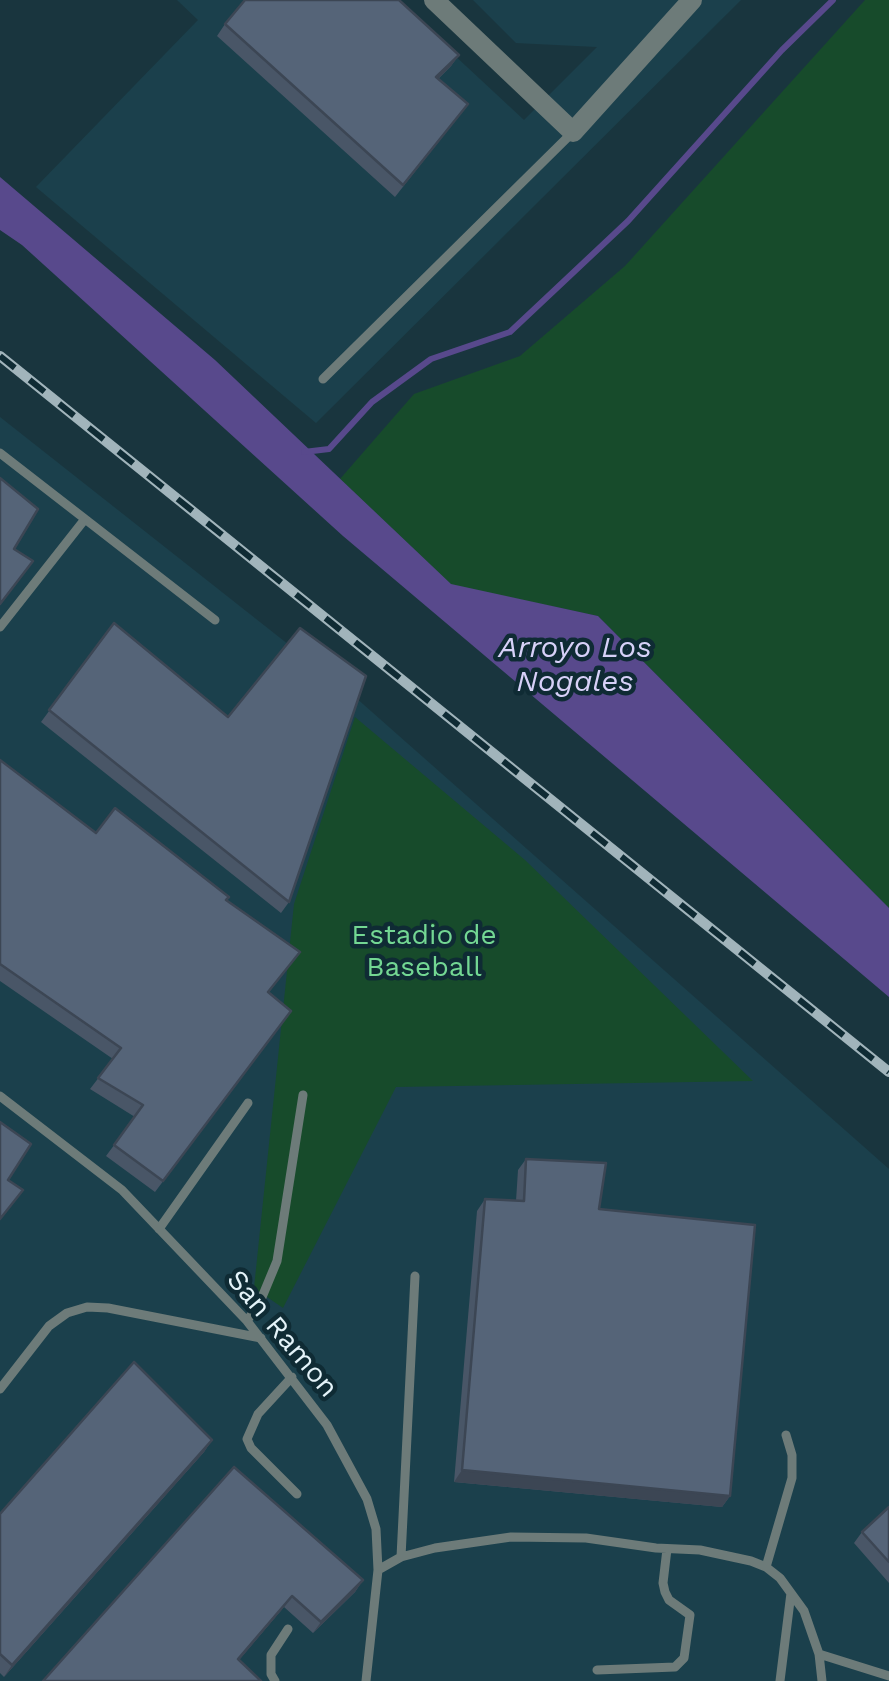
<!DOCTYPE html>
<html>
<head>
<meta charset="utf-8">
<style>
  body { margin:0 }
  canvas { display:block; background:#19353e }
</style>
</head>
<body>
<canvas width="889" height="1681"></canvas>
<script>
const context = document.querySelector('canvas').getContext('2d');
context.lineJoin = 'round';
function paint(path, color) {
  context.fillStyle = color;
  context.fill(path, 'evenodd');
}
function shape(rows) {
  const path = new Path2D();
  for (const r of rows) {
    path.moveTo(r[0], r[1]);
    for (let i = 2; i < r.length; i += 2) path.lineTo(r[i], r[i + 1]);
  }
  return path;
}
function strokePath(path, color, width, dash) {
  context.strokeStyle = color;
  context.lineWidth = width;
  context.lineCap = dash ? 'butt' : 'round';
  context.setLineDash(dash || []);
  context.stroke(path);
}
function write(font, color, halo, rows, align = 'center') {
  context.font = font + ' "Work Sans",sans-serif';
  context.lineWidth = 9;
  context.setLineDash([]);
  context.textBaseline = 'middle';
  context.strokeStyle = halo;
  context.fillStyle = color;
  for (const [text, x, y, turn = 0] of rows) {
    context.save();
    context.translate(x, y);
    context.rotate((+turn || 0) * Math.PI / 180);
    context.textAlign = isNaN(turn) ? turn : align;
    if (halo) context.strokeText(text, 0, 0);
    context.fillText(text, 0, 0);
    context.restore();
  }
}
paint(shape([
  [177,0,395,0,524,120,597,47,516,43,473,0,741,0,316,423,36,187,198,20],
  [0,417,355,697,889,1169,889,1681,0,1681]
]), '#1b404c');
paint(shape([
  [865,0,889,0,889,908,598,616,451,585,340,479,414,394,520,356,625,266],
  [355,717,525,860,753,1081,396,1087,283,1308,254,1288,294,904]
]), '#174b2b');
paint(shape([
  [0,177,215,360,451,584,598,616,889,908,889,997,343,536,22,245,0,230]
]), '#58498c');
strokePath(shape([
  [304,452,329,449,372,402,431,359,510,332,628,221,782,50,833,0]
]), '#58498c', 6);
strokePath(shape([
  [323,379,573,132],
  [0,453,85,519,0,627],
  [85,519,215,620],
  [0,1096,122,1190,247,1321,327,1425,367,1499,376,1529,378,1570,366,1681],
  [159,1229,248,1103],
  [247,1321,260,1302,277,1261,303,1095],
  [292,1377,258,1414,247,1439,251,1448,297,1494],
  [0,1389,49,1326,67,1313,87,1307,108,1308,261,1338],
  [401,1557,415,1276],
  [766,1567,792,1478,792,1455,786,1435],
  [378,1570,401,1557,435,1548,511,1537,586,1538,656,1548,700,1550,751,1561,766,1567,780,1578,804,1611,819,1654,822,1681],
  [819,1654,889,1676],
  [597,1670,675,1667,684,1658,690,1615,669,1600,665,1592,663,1583,667,1549],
  [275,1681,271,1674,271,1655,288,1629],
  [780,1681,791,1593]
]), '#6d7b79', 9);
strokePath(shape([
  [434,0,573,132,692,0]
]), '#6d7b79', 20);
const rail = shape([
  [0,356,889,1072]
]);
strokePath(rail, '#a1b4bb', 10);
strokePath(rail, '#0f2b34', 6, [19]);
paint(shape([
  [225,24,459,55,451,66,438,79,468,104,395,197,217,36],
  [114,623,289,902,281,913,41,722],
  [0,760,96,833,226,900,300,952,269,992,291,1011,155,1192,106,1156,135,1117,90,1089,113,1059,0,981],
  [526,1159,599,1209,730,1496,722,1507,454,1482,477,1211,485,1199,516,1201,518,1170],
  [212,1440,204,1452,4,1677,0,1673,0,1514],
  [234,1467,363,1580,355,1592,313,1633,284,1607,239,1660,43,1681],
  [889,1507,889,1583,854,1543,862,1532]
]), '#495667');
paint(shape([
  [459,55,451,66,428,89,436,77],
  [212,1440,204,1452,4,1677,12,1665],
  [462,1470,730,1496,722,1507,454,1482],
  [363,1580,355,1592,313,1633,321,1622],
  [292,1596,284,1607,230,1671,238,1659]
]), '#3c4654');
const building = shape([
  [245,0,399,0,459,55,436,77,468,104,403,185,225,24,245,0],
  [0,478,38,509,14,549,33,561,0,604,0,478],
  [114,623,228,717,300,628,366,676,289,902,49,710,114,623],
  [0,760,96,833,115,808,229,897,226,900,300,952,268,992,291,1011,163,1181,114,1145,143,1105,98,1078,121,1048,0,964,0,760],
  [0,1122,31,1144,8,1180,23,1190,0,1219,0,1122],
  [526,1159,606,1163,599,1209,755,1225,730,1496,462,1470,485,1199,524,1201,526,1159],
  [134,1362,212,1440,12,1665,0,1654,0,1514,134,1362],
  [234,1467,363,1580,321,1622,292,1596,238,1659,261,1681,43,1681,234,1467],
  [889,1507,889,1562,862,1532,889,1507]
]);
paint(building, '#556478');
strokePath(building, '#3c4654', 2.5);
write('28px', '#73d793', '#0f2b34', [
  ["Estadio de",424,936],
  ["Baseball",424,968]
]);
write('28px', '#e4f3f9', '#0f2b34', [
  ["San Ramon",282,1334,50]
]);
write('italic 30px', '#d7d1f8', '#0f2b34', [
  ["Arroyo Los",575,648],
  ["Nogales",575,682]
]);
</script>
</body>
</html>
